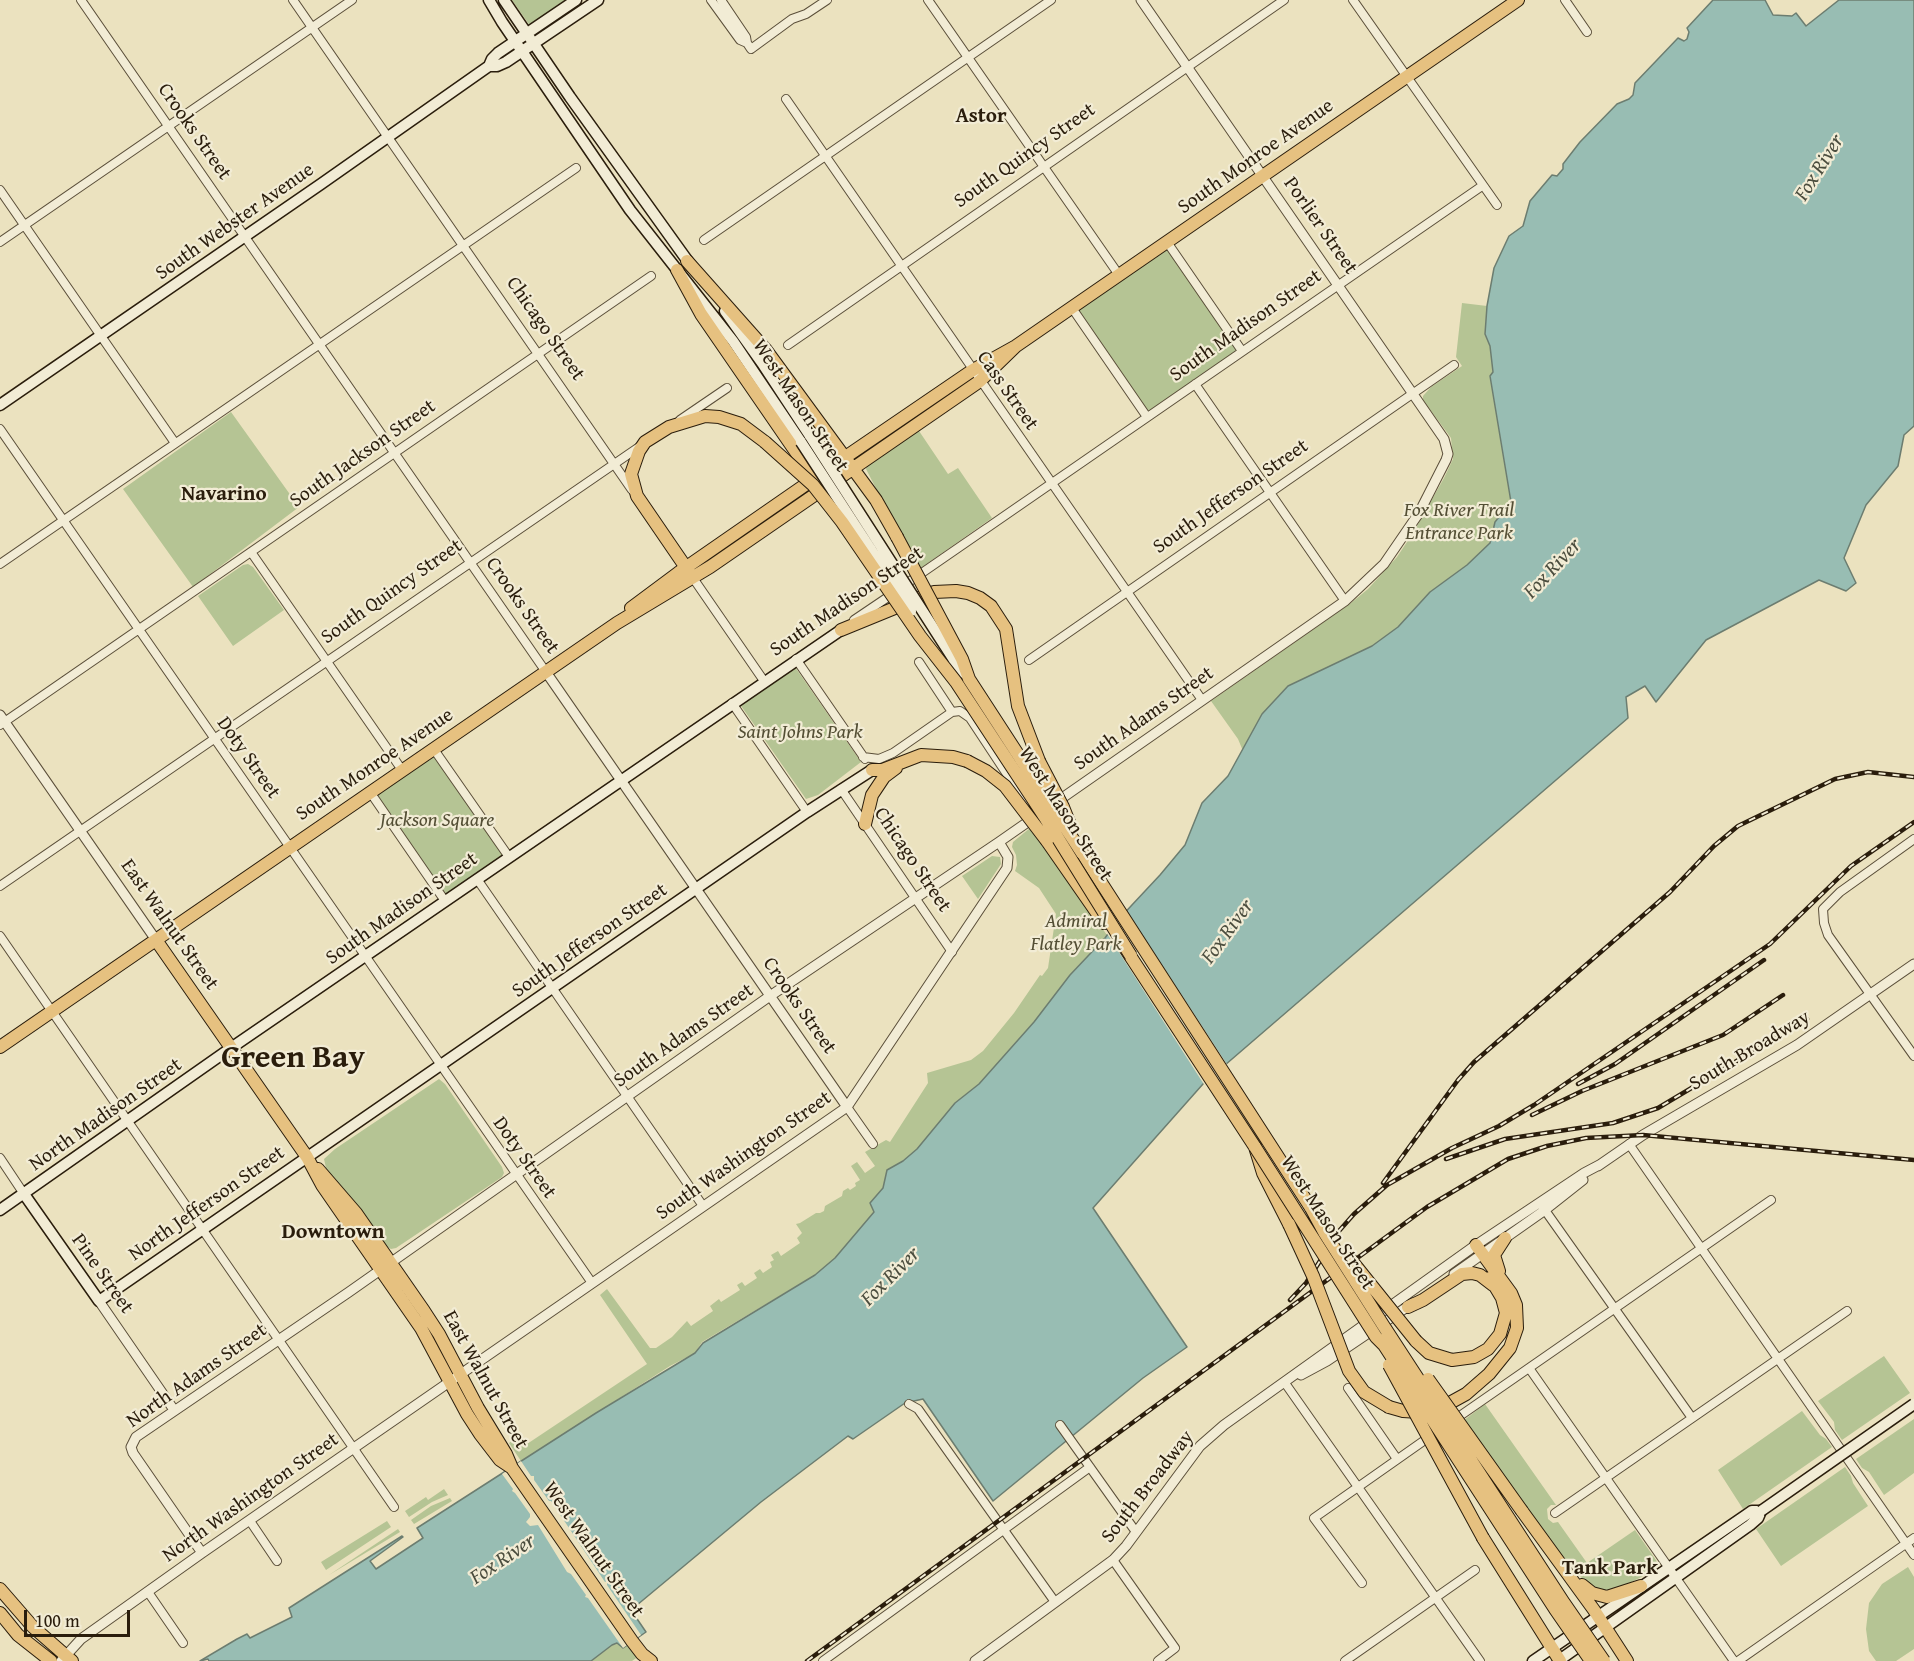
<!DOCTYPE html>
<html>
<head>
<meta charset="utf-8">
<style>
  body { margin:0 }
  #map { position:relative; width:1914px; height:1661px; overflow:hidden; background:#ebe2bf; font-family:"Gentium Book Plus",serif }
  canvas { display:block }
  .scale { position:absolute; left:24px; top:1610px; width:106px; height:27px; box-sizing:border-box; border:3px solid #2a1d0c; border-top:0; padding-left:8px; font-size:18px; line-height:21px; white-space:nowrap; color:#2a1d0c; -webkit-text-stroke:4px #f2ecd5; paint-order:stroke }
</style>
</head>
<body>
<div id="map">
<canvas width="1914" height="1661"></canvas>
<div class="scale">100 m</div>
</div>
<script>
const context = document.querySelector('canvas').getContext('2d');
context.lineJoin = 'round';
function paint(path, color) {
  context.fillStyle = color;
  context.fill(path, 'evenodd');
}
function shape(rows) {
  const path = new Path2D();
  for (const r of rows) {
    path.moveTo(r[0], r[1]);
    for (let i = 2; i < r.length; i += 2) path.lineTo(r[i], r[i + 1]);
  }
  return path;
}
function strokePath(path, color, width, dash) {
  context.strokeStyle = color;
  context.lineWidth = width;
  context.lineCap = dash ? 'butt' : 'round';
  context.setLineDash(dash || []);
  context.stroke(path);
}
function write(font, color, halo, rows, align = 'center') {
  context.font = font + ' "Gentium Book Plus",serif';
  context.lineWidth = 4.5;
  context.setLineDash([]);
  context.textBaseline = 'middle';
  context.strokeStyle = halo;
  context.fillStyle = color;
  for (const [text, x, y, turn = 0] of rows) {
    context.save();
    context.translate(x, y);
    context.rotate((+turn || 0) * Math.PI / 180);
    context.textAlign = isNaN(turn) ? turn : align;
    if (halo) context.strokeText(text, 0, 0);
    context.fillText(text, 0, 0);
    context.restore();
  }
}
paint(shape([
  [512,0,569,0,530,26],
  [1167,242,1242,351,1147,417,1072,308],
  [1462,303,1487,306,1485,334,1490,346,1493,372,1490,376,1511,502,1533,537,1499,516,1495,522,1490,543,1467,565,1430,592,1398,627,1372,646,1288,686,1262,714,1243,751,1238,739,1211,701,1351,603,1368,589,1397,557,1413,533,1444,478,1453,459,1451,438,1423,400,1423,396,1431,387,1462,366,1456,357],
  [231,412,299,507,193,587,123,489],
  [917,428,948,474,958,468,992,518,918,570,866,469,867,466],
  [248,564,253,567,284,610,233,646,198,596,243,565],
  [795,667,861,762,818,795,806,799,739,703],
  [433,748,509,857,445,901,370,792],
  [1030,828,1107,935,1105,938,1070,975,1034,1022,979,1084,955,1103,917,1149,903,1161,887,1170,883,1188,870,1203,874,1212,835,1258,815,1275,702,1342,695,1353,670,1366,521,1461,509,1443,513,1440,517,1445,524,1446,647,1364,600,1295,607,1289,650,1348,656,1348,672,1337,687,1321,691,1326,713,1311,710,1306,719,1299,721,1302,740,1290,737,1285,742,1282,745,1286,757,1278,754,1273,760,1269,763,1273,772,1267,770,1262,774,1260,771,1255,778,1251,781,1256,800,1243,797,1238,802,1233,796,1224,800,1223,816,1213,820,1213,824,1211,825,1206,842,1196,843,1191,848,1188,850,1190,856,1186,855,1183,860,1180,851,1166,857,1162,865,1173,875,1166,865,1152,886,1140,890,1142,928,1083,927,1073,971,1060,983,1051,1014,1013,1040,975,1042,976,1048,968,1056,914,1039,888,1015,871,1017,865,1016,855,1012,847,1013,842],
  [992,856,1000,857,1001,864,978,899,962,876],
  [439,1079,445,1084,502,1167,504,1173,502,1177,396,1248,391,1249,386,1246,326,1168,324,1159,335,1149],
  [1884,1356,1910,1393,1842,1440,1835,1430,1834,1422,1818,1401],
  [1485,1404,1556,1505,1551,1505,1547,1509,1548,1519,1553,1523,1558,1522,1587,1563,1635,1530,1656,1560,1658,1565,1655,1570,1610,1593,1588,1585,1546,1537,1463,1421],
  [1802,1411,1820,1435,1826,1439,1832,1447,1743,1509,1718,1470],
  [1914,1419,1914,1473,1884,1495,1869,1472,1862,1468,1856,1459],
  [1845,1467,1851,1476,1853,1483,1868,1506,1781,1566,1756,1529],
  [444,1489,448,1495,432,1502,409,1517,405,1511,426,1497,428,1500],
  [450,1498,452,1501,414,1524,411,1520,431,1506],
  [387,1521,391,1527,326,1570,321,1562],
  [398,1529,400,1532,329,1575],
  [1908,1567,1914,1577,1914,1649,1896,1661,1876,1661,1869,1651,1866,1629,1869,1603,1882,1584],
  [632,1641,642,1654,632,1661,591,1661,612,1645]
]), '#b5c494');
const water = shape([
  [1713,0,1765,0,1773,15,1792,16,1796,13,1806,26,1839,0,1914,0,1914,426,1904,435,1898,466,1866,505,1844,558,1856,583,1846,591,1819,580,1706,640,1656,702,1645,686,1626,697,1628,718,1203,1084,1093,1208,1187,1347,1143,1378,993,1501,923,1399,905,1403,853,1439,848,1436,761,1502,631,1610,646,1632,623,1648,617,1643,612,1645,591,1661,209,1661,208,1659,200,1661,237,1639,247,1634,250,1638,292,1617,289,1608,402,1536,403,1537,370,1561,376,1569,423,1538,417,1528,596,1413,695,1353,703,1343,815,1275,835,1258,874,1212,870,1203,883,1188,887,1170,903,1161,917,1149,955,1103,979,1084,1034,1022,1070,975,1105,938,1117,921,1160,875,1185,845,1202,803,1228,776,1262,714,1288,686,1372,646,1398,627,1430,592,1467,565,1490,543,1495,522,1511,502,1490,376,1493,372,1490,346,1485,334,1487,306,1494,268,1509,236,1523,226,1530,201,1552,175,1557,176,1563,169,1563,164,1580,142,1617,104,1629,99,1633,95,1635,83,1678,38,1684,41,1687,39,1689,32,1687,28,1713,0]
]);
paint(water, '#98bdb3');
strokePath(water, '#6c7d70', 1.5);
paint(shape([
  [1125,908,1228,1066,1205,1086,1106,932],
  [521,1461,531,1476,534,1476,534,1480,549,1501,551,1501,605,1582,607,1581,607,1585,641,1635,623,1648,588,1598,585,1597,586,1595,571,1574,567,1572,538,1525,530,1526,526,1522,530,1517,530,1514,515,1493,512,1491,513,1489,502,1474]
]), '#ebe2bf');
const minor = shape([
  [81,0,546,672],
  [293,0,632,490],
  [711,0,740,40,747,43],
  [721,0,746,37,747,43,751,49,792,19,806,14,827,0],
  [928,0,1119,275],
  [1353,0,1497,205],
  [1565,0,1587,32],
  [786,99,1202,700],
  [0,190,175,443],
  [704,240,1051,0],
  [0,242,352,0],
  [1167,242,1242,351],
  [1072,308,1147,417],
  [788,345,1284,0],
  [1195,384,1345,601],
  [680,420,727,388],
  [0,429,592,1283],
  [251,552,402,770],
  [0,564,576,168],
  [693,578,764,681],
  [903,586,1482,186],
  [854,620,894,593],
  [796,659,865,759],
  [1029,660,1454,365],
  [919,662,952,712],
  [732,703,807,812],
  [0,725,651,276],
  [433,748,509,857],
  [863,757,879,759,893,753,952,712,960,711,970,718,1030,809],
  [841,789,952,952],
  [370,792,445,901],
  [1914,839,1840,892,1823,909,1824,923,1828,935,1914,1056],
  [477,879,703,1206],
  [0,886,639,447],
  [0,936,394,1507],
  [847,1107,873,1144],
  [1629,1144,1914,1555],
  [0,1158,24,1194],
  [1542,1206,1692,1418],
  [1529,1368,1734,1661],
  [1285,1383,1480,1661],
  [1348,1388,1397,1459],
  [909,1404,918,1409,1055,1602],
  [1454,1420,1771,1200],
  [1060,1425,1136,1532],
  [1555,1513,1847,1311],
  [250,1521,277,1561],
  [1113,1560,1175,1648,1158,1661],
  [1362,1583,1314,1518,1432,1435],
  [148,1592,183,1643],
  [823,1661,1090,1467],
  [1345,1661,1475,1570],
  [1738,1661,1914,1538]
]);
const tertiary = shape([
  [546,672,847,1107],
  [0,715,156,940],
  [1598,1166,1643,1135,1797,1045,1914,964],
  [1454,1274,1545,1210,1583,1180],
  [99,1301,174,1410],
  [1301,1375,1327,1361,1413,1303],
  [202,1553,133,1453,131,1447,136,1437,349,1292,770,996,999,842,1345,601,1384,564,1419,513,1446,460,1448,454,1444,439,1141,0],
  [61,1661,81,1639,202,1553,847,1107,1007,868,1008,857,999,842],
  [975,1661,1113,1560,1126,1546,1200,1446,1224,1425,1476,1245,1584,1173,1601,1164]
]);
const secondary = shape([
  [489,0,502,22,630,210,733,341,801,442],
  [504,0,570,97,692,267],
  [489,66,497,66,506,62,598,0],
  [725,311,762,363,810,436],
  [0,405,321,184,489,66,492,59,498,53,576,0],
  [24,1194,99,1301,807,812,872,770],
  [0,1210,231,1048,841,630],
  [1533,1661,1746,1515,1752,1511,1761,1511,1758,1518,1750,1525,1558,1661]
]);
const primary = shape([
  [687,261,766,350,876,500,897,537],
  [677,270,701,314,818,484],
  [689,572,637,496,631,474,639,451,645,442,669,427,705,416,719,417,741,424,765,442],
  [631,608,678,573,844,458,973,370,1016,346,1518,0],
  [841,630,934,592,956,591,968,593,980,598,991,606,1006,629,1018,706,1039,761],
  [872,770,882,770,921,755,953,757,967,761],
  [865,824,872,795,884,777,896,768],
  [1047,841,1104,923],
  [1082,853,1311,1208],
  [156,940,307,1157,322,1185,421,1328,467,1414,480,1434,500,1460,512,1468],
  [1125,948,1255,1147,1263,1173,1289,1224],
  [0,1047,617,623,710,567,980,381,1016,346],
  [318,1169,356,1213,424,1311,439,1334,478,1408,506,1454,512,1468,632,1641,642,1654,651,1661],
  [1499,1271,1494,1255,1505,1238],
  [1408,1307,1423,1300,1462,1274,1472,1273,1480,1275,1493,1285],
  [1416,1341,1429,1353,1452,1360,1474,1357,1488,1349,1500,1334,1506,1313,1502,1298,1490,1278],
  [1389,1407,1403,1411,1419,1412,1446,1405,1466,1394,1489,1374,1510,1348,1517,1328,1516,1305,1511,1293,1476,1245],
  [1522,1511,1594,1610,1627,1661],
  [1483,1538,1560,1661],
  [1582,1585,1592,1593,1607,1597,1641,1586],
  [0,1589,33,1627,72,1661],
  [0,1613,18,1635,51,1661]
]);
strokePath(minor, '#5a4e39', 10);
strokePath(tertiary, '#5a4e39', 11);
strokePath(secondary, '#2a1d0c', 13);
strokePath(primary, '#2a1d0c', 14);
strokePath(minor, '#f2ecd5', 8);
strokePath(tertiary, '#f2ecd5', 9);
strokePath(secondary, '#f2ecd5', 10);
strokePath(primary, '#e6c180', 12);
const rail = shape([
  [1578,1084,1615,1064,1764,960],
  [1532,1115,1582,1091,1723,1035,1783,995],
  [1446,1159,1505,1139,1613,1123,1658,1108,1807,1019],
  [1383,1183,1458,1080,1474,1062,1670,892,1714,846,1738,826,1835,779,1868,772,1914,777],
  [1290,1300,1306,1283,1339,1231,1354,1214,1387,1185,1452,1148,1499,1126,1534,1105,1770,944,1851,866,1914,822],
  [807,1661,1427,1207,1508,1159,1547,1146,1586,1138,1643,1135,1914,1160]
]);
strokePath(rail, '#2a1d0c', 4.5);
strokePath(rail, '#f2ecd5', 2, [7]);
const secondaryBridge = shape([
  [810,436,954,660,965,674],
  [801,442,911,611],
  [1761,1511,1914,1404]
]);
const primaryBridge = shape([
  [765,442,813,485,842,522,920,636,956,682,1046,819,1131,956],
  [897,537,962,659,969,679,1082,853],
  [967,761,986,771,1005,786,1047,841],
  [1039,761,1063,807,1071,827],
  [1255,1147,1376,1337,1384,1345,1555,1609,1591,1661],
  [1311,1208,1324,1232,1383,1325,1564,1603,1604,1661],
  [1289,1224,1313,1276,1349,1371,1364,1392,1389,1407],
  [1347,1255,1416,1341],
  [1389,1365,1483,1538],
  [1428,1379,1522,1511]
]);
strokePath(secondaryBridge, '#2a1d0c', 13, []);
strokePath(primaryBridge, '#2a1d0c', 14, []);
strokePath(secondaryBridge, '#f2ecd5', 10);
strokePath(primaryBridge, '#e6c180', 12);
write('20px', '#2a1d0c', '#f2ecd5', [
  ["Crooks Street",194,132,55],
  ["South Quincy Street",1025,156,-35],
  ["South Monroe Avenue",1256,157,-35],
  ["South Webster Avenue",235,222,-35],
  ["Porlier Street",1320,226,55],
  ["South Madison Street",1246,326,-35],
  ["Chicago Street",545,329,55],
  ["Cass Street",1007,391,55],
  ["West Mason Street",800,406,56],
  ["South Jackson Street",363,454,-35],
  ["South Jefferson Street",1231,497,-35],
  ["South Quincy Street",392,592,-35],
  ["South Madison Street",847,602,-34],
  ["Crooks Street",522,606,55],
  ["South Adams Street",1144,719,-35],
  ["Doty Street",248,758,55],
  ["South Monroe Avenue",375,765,-34],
  ["West Mason Street",1065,814,57],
  ["Chicago Street",912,860,56],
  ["South Madison Street",402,909,-35],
  ["East Walnut Street",169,925,55],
  ["South Jefferson Street",590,941,-35],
  ["Crooks Street",799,1006,55],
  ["South Adams Street",684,1036,-35],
  ["South Broadway",1750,1051,-31],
  ["North Madison Street",106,1115,-35],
  ["South Washington Street",744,1156,-35],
  ["Doty Street",524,1158,55],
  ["North Jefferson Street",207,1204,-35],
  ["West Mason Street",1327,1223,57],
  ["Pine Street",102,1274,55],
  ["North Adams Street",197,1376,-35],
  ["East Walnut Street",485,1380,61],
  ["South Broadway",1148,1487,-52],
  ["North Washington Street",251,1498,-35],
  ["West Walnut Street",593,1550,55]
]);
write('italic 20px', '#544f35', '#f2ecd5', [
  ["Fox River Trail",1459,511],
  ["Entrance Park",1459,534],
  ["Saint Johns Park",800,733],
  ["Jackson Square",437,821],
  ["Admiral",1076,922],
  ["Flatley Park",1076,945]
]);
write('bold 21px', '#2a1d0c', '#f2ecd5', [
  ["Astor",981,117],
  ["Navarino",224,495],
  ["Tank Park",1610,1569]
]);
write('italic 21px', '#4b4d3e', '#f2ecd5', [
  ["Fox River",1820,168,-58],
  ["Fox River",1553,569,-47],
  ["Fox River",1228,932,-54],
  ["Fox River",891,1277,-45],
  ["Fox River",503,1560,-34]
]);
write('bold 22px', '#2a1d0c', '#f2ecd5', [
  ["Downtown",333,1232]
]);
write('bold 32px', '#2a1d0c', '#f2ecd5', [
  ["Green Bay",293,1059]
]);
</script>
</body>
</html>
